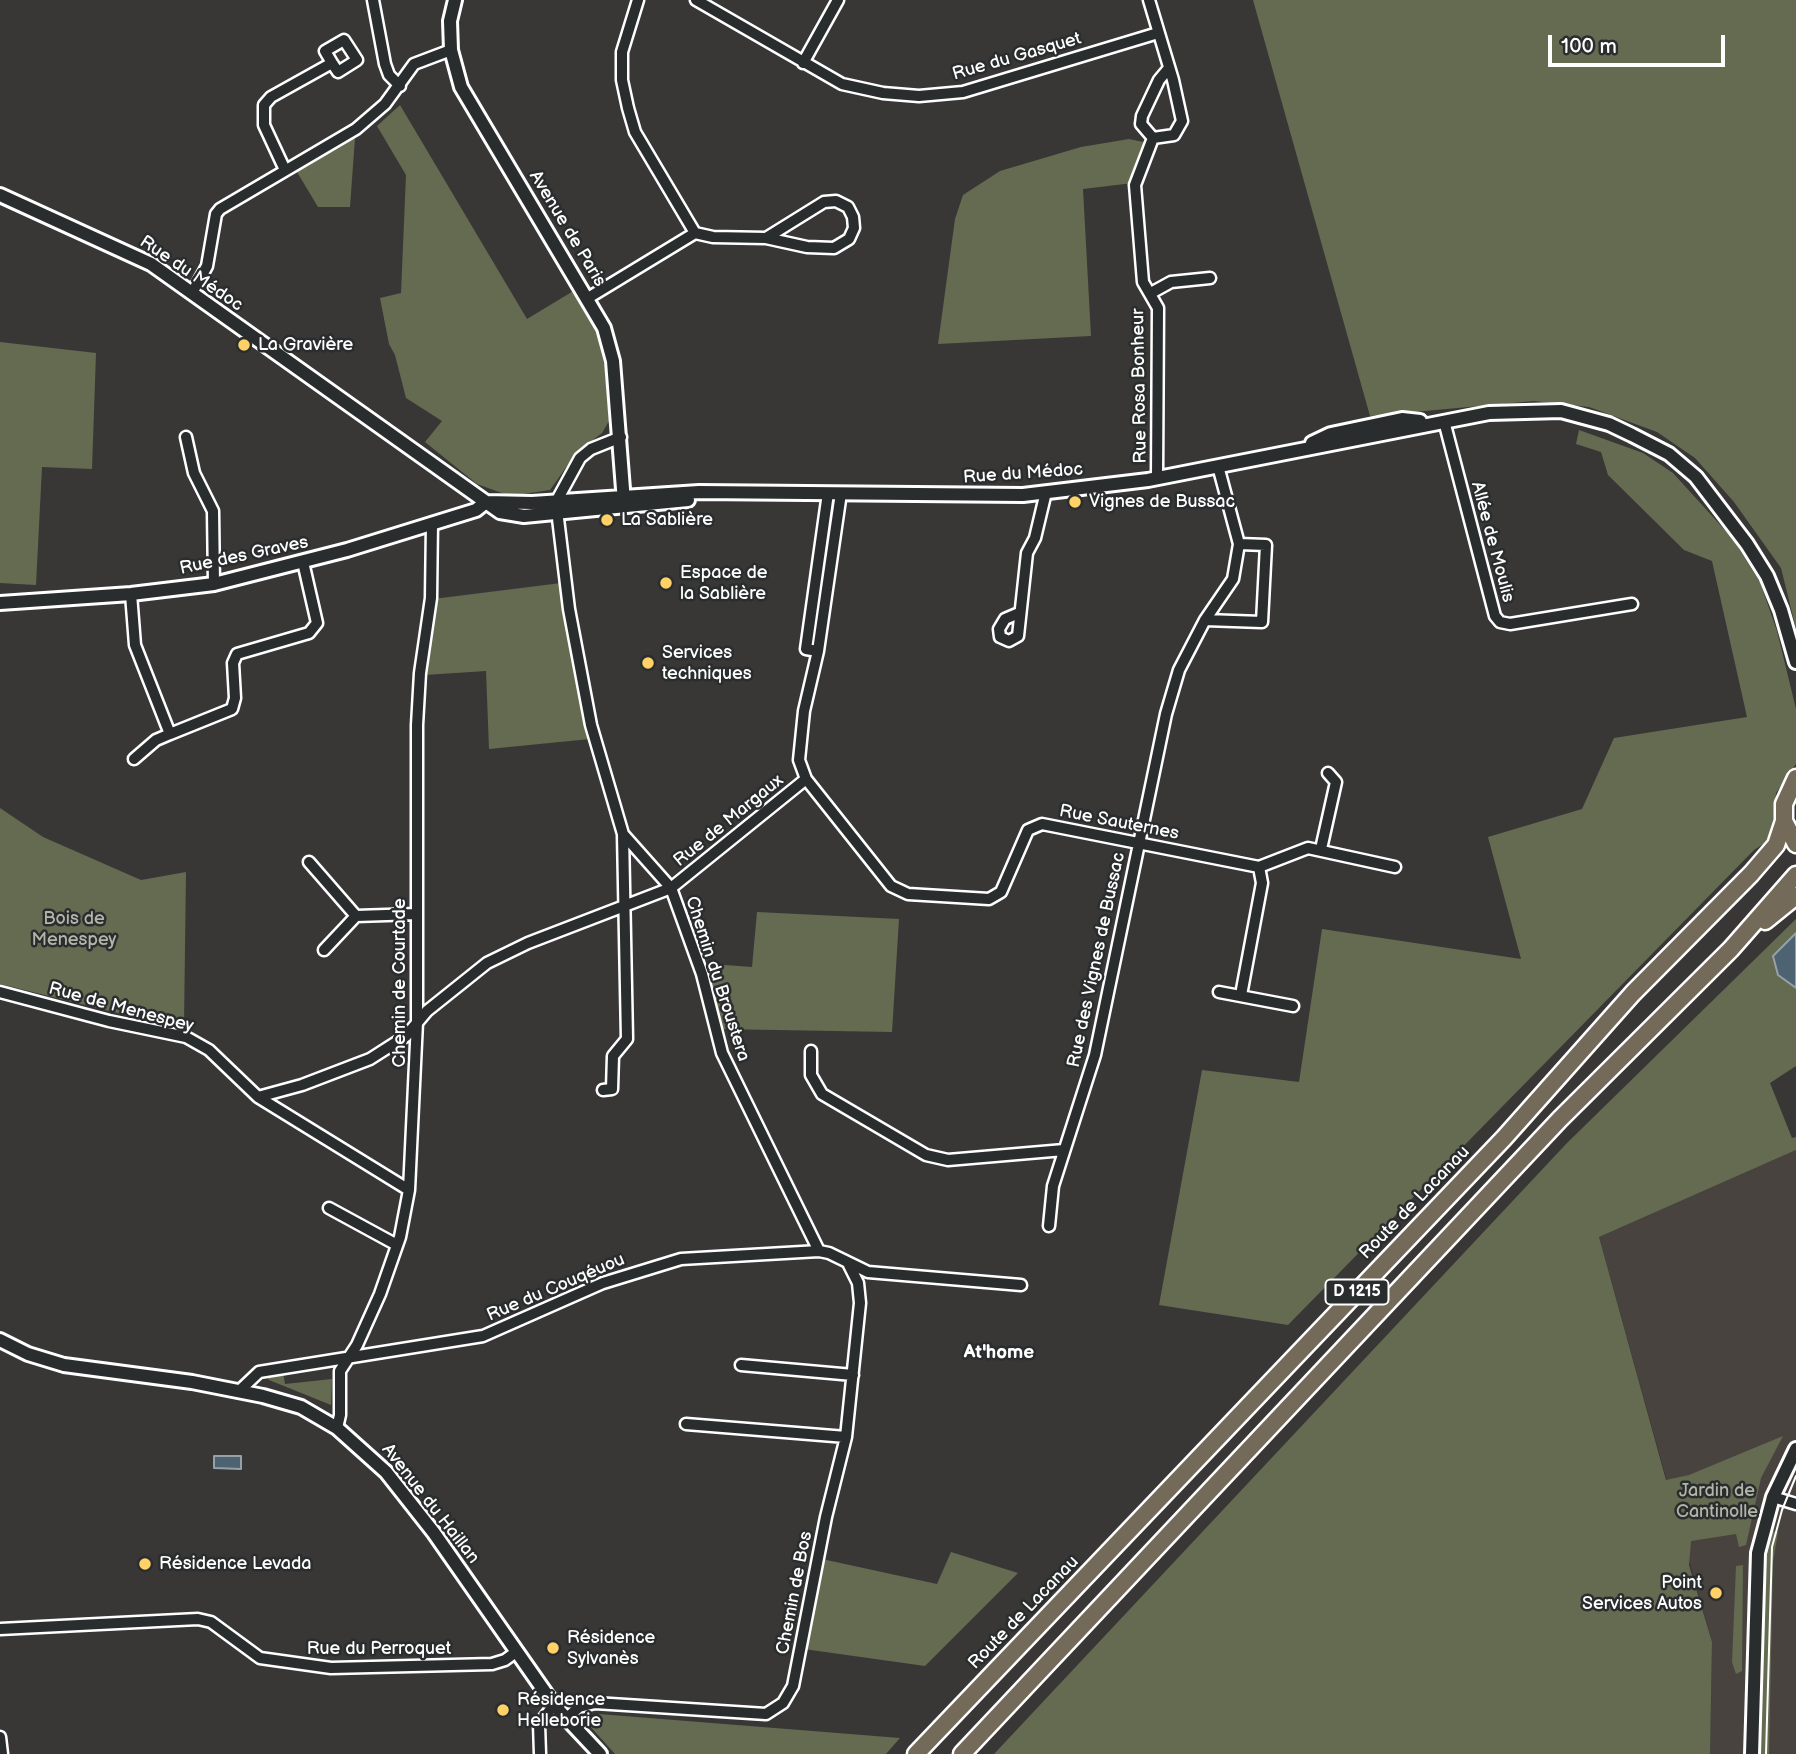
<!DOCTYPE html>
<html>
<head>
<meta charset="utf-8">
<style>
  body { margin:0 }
  #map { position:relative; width:1796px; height:1754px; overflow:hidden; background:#383736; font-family:"Balsamiq Sans",sans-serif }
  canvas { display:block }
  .scale { position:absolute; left:1548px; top:35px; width:177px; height:32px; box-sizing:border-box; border:4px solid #fff; border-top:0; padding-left:9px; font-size:21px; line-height:24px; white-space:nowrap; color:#fff; -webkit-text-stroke:5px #2a2d2e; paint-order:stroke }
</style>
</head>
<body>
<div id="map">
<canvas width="1796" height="1754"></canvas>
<div class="scale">100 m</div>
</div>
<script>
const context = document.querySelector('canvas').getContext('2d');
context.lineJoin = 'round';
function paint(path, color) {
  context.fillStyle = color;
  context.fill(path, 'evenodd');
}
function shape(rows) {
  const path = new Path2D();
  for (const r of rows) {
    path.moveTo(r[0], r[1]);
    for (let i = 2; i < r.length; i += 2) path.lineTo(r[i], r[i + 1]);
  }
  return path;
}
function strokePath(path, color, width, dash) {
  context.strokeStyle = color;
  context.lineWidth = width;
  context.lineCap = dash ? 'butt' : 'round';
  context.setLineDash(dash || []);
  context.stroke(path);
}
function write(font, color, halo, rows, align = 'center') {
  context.font = font + ' "Balsamiq Sans",sans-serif';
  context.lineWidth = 5;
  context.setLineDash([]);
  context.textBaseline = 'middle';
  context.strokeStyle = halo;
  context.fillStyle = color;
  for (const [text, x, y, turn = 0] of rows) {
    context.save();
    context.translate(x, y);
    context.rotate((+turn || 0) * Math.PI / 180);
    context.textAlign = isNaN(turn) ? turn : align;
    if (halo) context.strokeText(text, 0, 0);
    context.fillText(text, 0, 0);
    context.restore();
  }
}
paint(shape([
  [1796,1150,1796,1754,1710,1754,1712,1642,1599,1237]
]), '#48433f');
paint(shape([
  [1253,0,1796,0,1796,629,1781,568,1734,502,1695,458,1657,432,1589,407,1534,401,1370,416],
  [400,105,527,319,575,290,599,334,605,366,609,421,602,433,577,452,550,490,510,496,477,484,425,442,442,421,406,398,395,355,389,344,380,298,401,293,406,175,377,126],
  [355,138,350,207,318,207,297,172],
  [1129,139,1148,143,1133,183,1083,189,1091,336,938,344,955,219,963,195,1000,171,1081,147],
  [0,342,96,353,92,469,42,467,36,585,0,583],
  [1579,430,1643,453,1673,473,1733,539,1760,582,1777,631,1796,709,1796,764,1776,793,1773,829,1765,843,1754,850,1288,1325,1159,1305,1202,1070,1299,1082,1322,929,1521,959,1488,837,1582,809,1614,738,1747,717,1712,561,1684,550,1608,475,1601,452,1576,444],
  [561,583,590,739,489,749,486,671,425,675,433,599],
  [0,808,43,837,141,880,186,872,184,1025,154,1022,0,984],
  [757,912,899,919,892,1032,718,1029,698,963,752,967],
  [1796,919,1796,933,1773,956,1778,975,1796,988,1796,1066,1770,1083,1792,1138,1796,1137,1796,1150,1599,1237,1666,1480,1689,1475,1783,1436,1761,1478,1746,1545,1739,1547,1736,1534,1691,1541,1689,1565,1712,1642,1710,1754,994,1754,1567,1143],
  [283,1373,285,1384,332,1379,331,1405,269,1380,266,1376],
  [1771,1531,1778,1532,1773,1562,1769,1754,1760,1754,1765,1562],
  [951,1552,1018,1573,925,1666,804,1649,822,1559,937,1584],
  [1743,1565,1742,1671,1736,1674,1732,1662,1736,1566],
  [599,1714,900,1738,886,1754,615,1754,588,1724]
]), '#646b51');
const water = shape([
  [1796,933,1796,988,1778,975,1773,956,1796,933],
  [214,1456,241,1456,241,1469,214,1468,214,1456]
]);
paint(water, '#4e6372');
strokePath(water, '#95a1aa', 2);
const minor = shape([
  [373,0,385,64,389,75,400,86],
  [696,0,842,84,883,93,919,96,963,92,1158,33],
  [1149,0,1173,80,1182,121,1174,135,1153,138,1141,124,1142,116,1159,80,1169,68],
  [803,63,838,0],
  [1153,138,1135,185,1143,282,1158,308,1157,478],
  [285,170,264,125,264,105,271,97,332,63,338,72,357,60,344,40,325,51,332,63],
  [695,233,713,237,766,238,807,247,834,248,849,239,854,228,853,217,848,207,836,201,824,202,766,238],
  [192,293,207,266,216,214,220,209,356,129,385,104,414,64,451,50],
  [1151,293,1171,282,1210,278],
  [588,298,695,233,635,132,628,108,622,80,622,52,638,0],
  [1444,421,1495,616,1500,622,1510,624,1632,604],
  [186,437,194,473,213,511,214,584],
  [621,437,591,449,580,458,556,502,569,609,591,725,623,834,671,888,702,974,722,1053,819,1251],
  [841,493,818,651,804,711,799,760,806,779,891,886,908,894,989,899,1001,892,1028,830,1042,824,1259,867,1308,848,1395,867],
  [131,594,135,645,170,734,232,709,235,698,233,663,237,654,309,633,317,623,303,562],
  [1019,613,1005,619,999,629,1000,637,1009,641,1018,636,1027,553,1035,538,1046,492],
  [1205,620,1262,622,1266,545,1239,544],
  [818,651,806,649,828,493],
  [134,759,156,740,170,734],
  [1321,849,1336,782,1328,773],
  [309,862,356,916,417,914],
  [324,950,356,916],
  [0,992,109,1021,186,1037,209,1050,258,1097,409,1190],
  [1219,992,1293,1006],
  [1241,995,1262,883,1259,867],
  [811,1051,811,1075,822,1094,926,1155,948,1160,1064,1150],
  [603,1090,612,1089,613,1056,627,1039,623,834],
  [258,1097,302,1085,370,1059,406,1036,427,1011,487,963,528,943,671,888,806,779],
  [329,1208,397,1245],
  [1049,1226,1053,1186,1095,1055,1166,714,1179,670,1205,620,1233,579,1239,544,1218,466],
  [741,1365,853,1375],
  [239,1391,259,1372,483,1336,603,1283,681,1259,819,1251,829,1253,868,1272,1021,1285],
  [686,1424,846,1437],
  [337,1428,340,1415,340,1371,357,1345,380,1294,400,1237,409,1190,417,1022,417,725,420,673,431,598,432,523],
  [1773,1497,1796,1504],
  [0,1629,198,1619,211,1622,260,1658,331,1668,492,1664,505,1660,516,1652],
  [566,1719,579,1707,595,1703,766,1714,783,1703,793,1686,826,1517,846,1437,860,1303,858,1283,849,1265],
  [0,1737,2,1754],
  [540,1754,539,1724,554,1705]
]);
const tertiary = shape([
  [455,0,450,21,451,50,461,87,604,328,613,361,624,502],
  [0,195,151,264,500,512,524,516,688,500],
  [1312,443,1331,434,1402,419,1420,421],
  [486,502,532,503,699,492,1023,495,1148,480,1489,413,1561,411,1609,424,1632,435,1669,454,1696,477,1747,544,1767,576,1781,610,1796,662],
  [0,603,131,594,214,584,347,550,476,510,486,502],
  [0,1340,28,1354,64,1365,192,1382,263,1396,301,1407,337,1428,386,1472,434,1533,554,1705,600,1754],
  [1752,1754,1758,1553,1773,1497,1796,1449]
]);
const primary = shape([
  [1796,778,1784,804,1784,821,1796,844],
  [1765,921,1796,896],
  [916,1754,1504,1138,1633,993,1751,874,1776,845,1784,821],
  [962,1754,1560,1119,1731,949,1796,875]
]);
strokePath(minor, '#fff', 15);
strokePath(tertiary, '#fff', 18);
strokePath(primary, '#fff', 21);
strokePath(minor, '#2a2d2e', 10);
strokePath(tertiary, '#2a2d2e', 12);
strokePath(primary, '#746a5a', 16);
strokePath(shape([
  [1766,1754,1772,1547,1782,1510,1796,1476]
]), '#fff', 2);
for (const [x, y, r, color] of [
  [244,345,7,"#ffd166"],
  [1075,502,7,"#ffd166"],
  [607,520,7,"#ffd166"],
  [666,583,7,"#ffd166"],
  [648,663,7,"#ffd166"],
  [145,1564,7,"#ffd166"],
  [1716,1593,7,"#ffd166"],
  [553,1648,7,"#ffd166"],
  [503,1710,7,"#ffd166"]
]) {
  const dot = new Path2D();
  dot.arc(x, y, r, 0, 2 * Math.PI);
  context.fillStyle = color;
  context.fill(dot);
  strokePath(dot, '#2a2d2e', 2.5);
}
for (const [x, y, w] of [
  [1357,1292,63]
]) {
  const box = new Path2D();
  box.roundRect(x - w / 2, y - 12.5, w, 25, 5);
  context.fillStyle = '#2a2d2e';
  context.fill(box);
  strokePath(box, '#fff', 2);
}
write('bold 16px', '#fff', null, [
  ["D 1215",1357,1292]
]);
write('18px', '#fff', '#2a2d2e', [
  ["Rue du Gasquet",1017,57,-16],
  ["Avenue de Paris",567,229,59],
  ["Rue du Médoc",191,274,34],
  ["Rue Rosa Bonheur",1140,386,-91],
  ["Rue du Médoc",1023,474,-4],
  ["Allée de Moulis",1492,542,75],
  ["Rue des Graves",244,556,-12],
  ["Rue de Margaux",729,821,-39],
  ["Rue Sauternes",1119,823,11],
  ["Rue des Vignes de Bussac",1097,960,-78],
  ["Chemin du Broustera",717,979,72],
  ["Chemin de Courtade",400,983,-90],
  ["Rue de Menespey",121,1008,15],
  ["Route de Lacanau",1415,1203,-46],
  ["Rue du Couqéuou",556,1288,-23],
  ["Avenue du Haillan",430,1504,52],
  ["Chemin de Bos",795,1593,-79],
  ["Route de Lacanau",1024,1613,-46],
  ["Rue du Perroquet",379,1649]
]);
write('18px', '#fff', '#2a2d2e', [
  ["La Gravière",258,345],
  ["Vignes de Bussac",1089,502],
  ["La Sablière",621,520],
  ["Espace de",680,573],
  ["la Sablière",680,594],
  ["Services",662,653],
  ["techniques",662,674],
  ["Résidence Levada",159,1564],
  ["Point",1702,1583,"right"],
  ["Services Autos",1702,1604,"right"],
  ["Résidence",567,1638],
  ["Sylvanès",567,1659],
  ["Résidence",517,1700],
  ["Helleborie",517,1721]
], 'left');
write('18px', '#b2b5a8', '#2a2d2e', [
  ["Bois de",74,919],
  ["Menespey",74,940],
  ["Jardin de",1717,1491],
  ["Cantinolle",1717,1512]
]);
write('bold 19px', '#fff', '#2a2d2e', [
  ["At'home",999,1353]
]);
</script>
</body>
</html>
